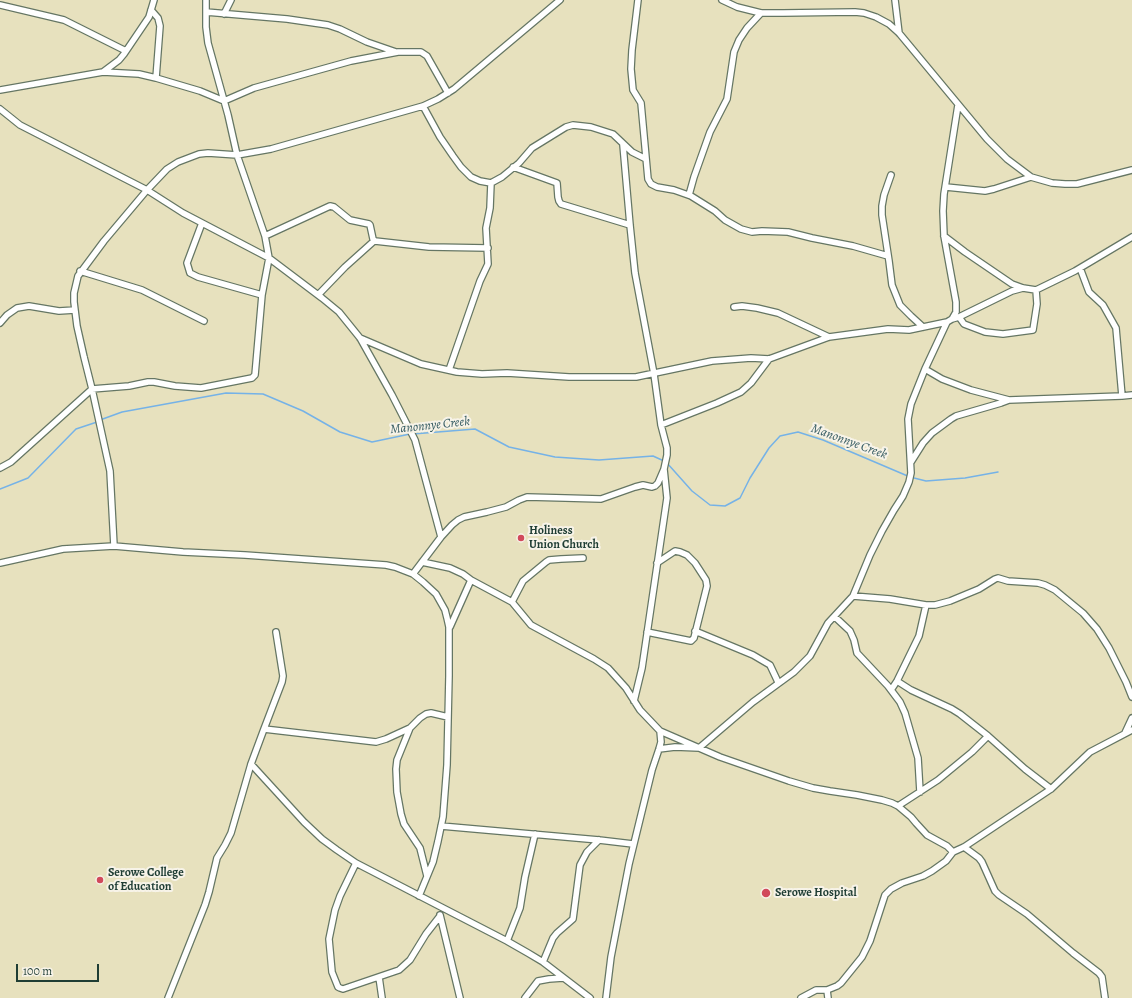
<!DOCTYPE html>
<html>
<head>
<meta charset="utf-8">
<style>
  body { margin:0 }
  #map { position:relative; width:1132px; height:998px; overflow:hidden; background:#e7e1be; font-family:Alegreya,serif }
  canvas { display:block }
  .scale { position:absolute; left:16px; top:964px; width:83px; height:18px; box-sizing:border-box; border:2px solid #1f3d34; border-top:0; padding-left:5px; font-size:12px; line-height:14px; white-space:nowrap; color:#1f3d34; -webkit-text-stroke:3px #f7f3e8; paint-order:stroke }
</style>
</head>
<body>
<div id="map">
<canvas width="1132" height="998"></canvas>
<div class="scale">100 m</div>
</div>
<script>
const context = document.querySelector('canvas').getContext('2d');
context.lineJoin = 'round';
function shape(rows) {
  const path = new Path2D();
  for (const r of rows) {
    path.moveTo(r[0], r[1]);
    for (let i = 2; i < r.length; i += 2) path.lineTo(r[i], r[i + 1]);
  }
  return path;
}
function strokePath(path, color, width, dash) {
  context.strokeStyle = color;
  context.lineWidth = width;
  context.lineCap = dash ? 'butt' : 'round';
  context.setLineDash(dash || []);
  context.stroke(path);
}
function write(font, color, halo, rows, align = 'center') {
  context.font = font + ' Alegreya,serif';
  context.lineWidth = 4;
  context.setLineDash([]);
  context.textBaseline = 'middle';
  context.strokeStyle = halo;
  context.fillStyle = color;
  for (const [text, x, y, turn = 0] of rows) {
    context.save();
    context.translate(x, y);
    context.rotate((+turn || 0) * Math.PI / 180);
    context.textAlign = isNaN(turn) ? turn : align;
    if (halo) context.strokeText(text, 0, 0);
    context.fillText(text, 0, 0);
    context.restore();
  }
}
strokePath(shape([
  [100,420,122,412,226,393,263,394,303,411,340,432,372,442,410,434],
  [413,434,475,429,509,447,555,457,599,460,653,456,664,461],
  [667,463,692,491,710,505,725,506,740,498,750,478,769,448,780,436,798,432,823,440,910,477,926,481,965,478,998,472],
  [0,489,28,478,76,429,97,422]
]), '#75b2e7', 1.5);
const minor = shape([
  [638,0,632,50,631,69,633,90,641,103,648,179,651,184,657,187,674,190,691,196,715,211,725,220,741,229,752,232,762,231,788,232,812,238,853,246,888,256],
  [722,0,737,7,761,13,783,13,855,12,864,13,876,17,889,24,899,33,987,139,1007,159,1031,177,1052,183,1065,184,1077,184,1132,170],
  [895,0,899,33],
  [0,5,64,20,126,51],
  [151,10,158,18,160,26,156,78],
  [206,12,287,19,328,25,340,29,367,42,396,52],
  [224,14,231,0],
  [103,72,119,60,124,54,149,17,154,0],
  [0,90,103,72,139,74,156,78,200,91,224,101,254,88,351,61,398,52,421,52,427,56,448,93],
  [423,106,440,137,453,156,461,167,471,177,480,181,491,183,502,177,519,163,532,148,566,127,573,125,591,127,613,134,632,152,646,159],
  [0,109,20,125,147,190,183,213,269,258,322,298,339,312,360,338,392,395,415,440,441,537,413,574],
  [623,145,630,225,635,273,654,374,661,425,667,448,667,455,664,469,667,498,642,668,634,701],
  [513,167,557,183,558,197,559,201,561,204,630,225],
  [891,175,884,195,882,206,882,215,889,261,892,285,900,305,911,316,923,327],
  [946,187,985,191,994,189,1031,177],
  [689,195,694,177,710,132,727,99,734,52,739,40,747,28,761,13],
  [202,223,187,263,190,273,198,277,262,295],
  [265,236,330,206,334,207,350,220,369,224,370,225,373,239,375,241,429,247,488,248],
  [944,236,965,252,1012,284,1023,288,1036,290],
  [1080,268,1089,292,1103,305,1116,328,1122,396],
  [80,271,142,290,204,321],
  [318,295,345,267,374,241],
  [734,307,742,306,757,308,778,313,829,337],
  [959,317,1012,291,1023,288],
  [952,319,959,317,964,324,985,332,1003,334,1033,330,1037,304,1036,290,1075,271,1132,237],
  [0,323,7,315,17,308,29,306,59,311,75,310],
  [360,338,421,364,457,372,482,374,507,373,569,377,636,377,712,361,751,358,769,359,829,337,888,329,909,330,947,322],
  [925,369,942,379,971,390,1009,400],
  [449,370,480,281,488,264,486,228,490,208,491,183],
  [661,425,717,403,741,392,751,383,769,359],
  [911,462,923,443,932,433,951,419,956,416,1001,403,1009,400,1122,396,1132,395],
  [0,468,11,462,92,389,129,386,148,382,154,382,175,386,201,388,252,378,255,375,262,295,269,258,265,236,237,155,228,115,208,43,206,27,206,0],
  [441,537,452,525,458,520,464,517,487,512,506,507,519,500,527,497,565,498,601,499,635,487,643,485,652,487,655,486,658,483,664,469],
  [114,546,110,471,92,389,84,357,77,326,74,302,74,293,78,276,104,241,147,190,167,169,178,162,199,154,208,153,237,155,271,149,423,106,438,99,454,89,560,0],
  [422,562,450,568,463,574,471,580],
  [0,563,63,549,114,546,183,552,245,555,386,565,395,567,413,574,423,582,436,594,445,610,447,618,449,627,449,676,447,765,443,817,438,841,433,862,419,896],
  [853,596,890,599,926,605,935,605,950,601,979,589,995,579,998,578,1008,581,1038,583,1045,585,1055,590,1083,613,1097,629,1109,648,1126,682,1132,697],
  [512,602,523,581,546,562,549,560,561,559,583,558],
  [835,617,850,631,854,640,857,653,888,686,900,702,905,713,918,758,920,792],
  [450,627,471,580,512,602,531,625,594,659,608,668,626,688,640,710,660,731,720,757,789,781,813,788,830,791,857,795,882,800,892,803,898,806,911,817,916,823,927,835,947,846,953,852],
  [695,631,753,655,770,665,778,682],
  [647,632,691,641,694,638,707,586,706,580,695,563,687,555,680,552,675,551,657,563],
  [897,681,911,690,952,709,960,714,988,736,1025,769,1051,789],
  [891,690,897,681,919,636,926,605],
  [410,728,397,760,396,769,397,792,401,814,404,824,420,848,427,876],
  [264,729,282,682,283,676,276,632],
  [1125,733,1132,718],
  [659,749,675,747,699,748,753,702,794,672,810,656,828,623,853,596,870,555,882,531,894,510,903,496,909,482,911,473,908,419,911,404,925,369,947,322,952,319,956,312,956,302,944,236,943,211,944,194,958,105],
  [251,764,304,822,322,839,337,850,356,863,443,908,507,941,528,953,543,962,590,998],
  [898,806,938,780,972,752,988,736],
  [441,826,599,840,633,844],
  [964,847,979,858,982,862,995,891,999,895,1027,914,1073,953,1099,973,1102,977,1105,998],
  [356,863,340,896,335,910,329,939,332,972,338,987,340,988,343,989,399,970,410,960,426,934,440,916],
  [440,915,460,998],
  [507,941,520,908,525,877,535,834],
  [543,962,553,938,557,933,573,919,580,865,587,852,599,840],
  [379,977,382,998],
  [827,990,828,998],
  [168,998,205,905,209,892,217,858,225,845,231,833,251,764,264,729,376,742,386,739,410,728,420,718,426,714,431,713,448,717],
  [525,998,538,981,549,979,563,978],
  [606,998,611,957,629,864,652,770,659,749,661,742,660,731],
  [801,998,816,990,827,990,837,986,841,983,862,957,870,941,885,895,891,889,902,883,923,876,932,871,946,861,953,852,964,847,1051,789,1090,752,1132,730]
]);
strokePath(minor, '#657664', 8);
strokePath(minor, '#fff', 5.5);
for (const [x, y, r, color] of [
  [521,538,4,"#d1495b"],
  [100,880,4,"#d1495b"],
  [766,893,5,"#d1495b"]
]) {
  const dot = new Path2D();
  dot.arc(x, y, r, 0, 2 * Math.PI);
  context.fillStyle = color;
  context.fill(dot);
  strokePath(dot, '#f7f3e8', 1.5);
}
write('bold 12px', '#1f3d34', '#f7f3e8', [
  ["Holiness",529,531],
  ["Union Church",529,545],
  ["Serowe College",108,873],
  ["of Education",108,887],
  ["Serowe Hospital",775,893]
], 'left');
write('italic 13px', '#345a61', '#f7f3e8', [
  ["Manonnye Creek",430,426,-6],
  ["Manonnye Creek",849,442,20]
]);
</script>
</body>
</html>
